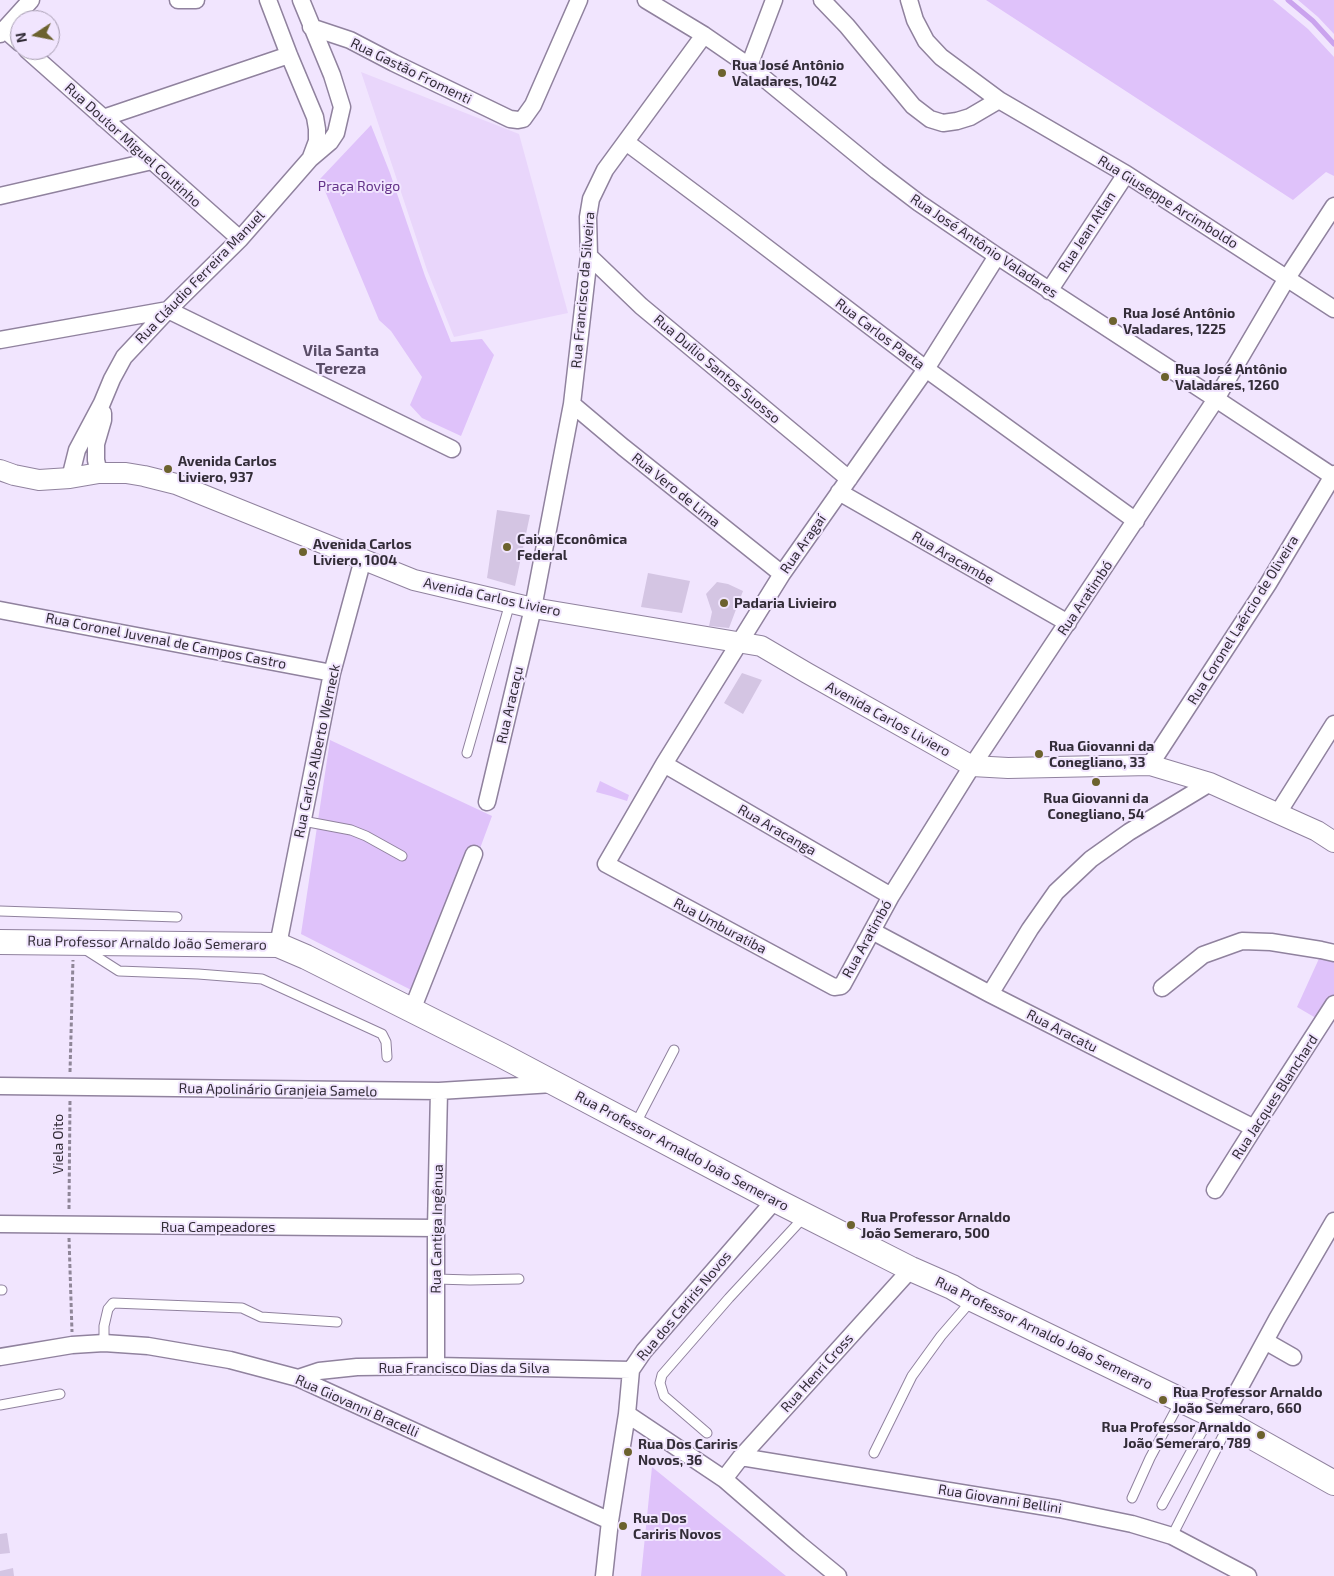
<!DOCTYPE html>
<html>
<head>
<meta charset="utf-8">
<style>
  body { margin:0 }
  #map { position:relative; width:1334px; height:1576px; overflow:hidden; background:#f1e5fe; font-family:"Exo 2",sans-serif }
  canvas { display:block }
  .north { position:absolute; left:10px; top:10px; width:50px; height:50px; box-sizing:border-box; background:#f1e5fe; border:1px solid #a59baf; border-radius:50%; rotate:259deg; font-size:14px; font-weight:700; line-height:20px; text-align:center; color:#332d38 }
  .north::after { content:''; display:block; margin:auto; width:18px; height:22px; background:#6c622e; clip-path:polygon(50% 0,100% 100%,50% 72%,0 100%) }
</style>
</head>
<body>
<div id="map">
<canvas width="1334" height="1576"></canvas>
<div class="north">N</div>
</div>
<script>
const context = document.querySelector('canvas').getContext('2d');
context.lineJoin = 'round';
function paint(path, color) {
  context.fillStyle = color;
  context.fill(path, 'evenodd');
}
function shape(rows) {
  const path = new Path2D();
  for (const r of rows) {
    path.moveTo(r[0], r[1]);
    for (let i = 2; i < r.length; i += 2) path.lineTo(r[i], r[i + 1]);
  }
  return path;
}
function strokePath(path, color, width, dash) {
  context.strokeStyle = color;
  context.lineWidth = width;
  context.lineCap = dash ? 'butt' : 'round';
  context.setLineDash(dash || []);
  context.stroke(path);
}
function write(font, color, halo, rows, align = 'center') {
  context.font = font + ' "Exo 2",sans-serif';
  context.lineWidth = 4;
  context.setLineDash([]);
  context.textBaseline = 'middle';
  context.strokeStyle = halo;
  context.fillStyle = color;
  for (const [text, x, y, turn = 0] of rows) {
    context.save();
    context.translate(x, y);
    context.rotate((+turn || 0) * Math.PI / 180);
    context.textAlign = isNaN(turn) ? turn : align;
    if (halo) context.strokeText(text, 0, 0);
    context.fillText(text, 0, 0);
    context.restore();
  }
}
paint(shape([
  [361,72,519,134,568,313,454,337,427,270]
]), '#e9d6fb');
paint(shape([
  [986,0,1273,0,1308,29,1334,57,1334,176,1326,172,1293,200],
  [1298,0,1334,0,1334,34,1318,17],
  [371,125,390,173,425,276,451,342,482,339,494,355,461,436,422,418,410,405,422,377,391,331,379,320,320,179],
  [330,740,492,816,425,997,301,934],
  [600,781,629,795,627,801,611,796,596,792],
  [1322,952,1334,955,1334,997,1321,1021,1297,1007],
  [652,1467,786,1576,787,1576,641,1576]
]), '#dfc2fa');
strokePath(shape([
  [1288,0,1313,21,1334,44]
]), '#caa3ee', 5);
paint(shape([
  [497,510,530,515,515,586,487,578],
  [648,573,690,581,682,613,641,607],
  [717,582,728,584,743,591,729,628,709,626,712,612,706,594],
  [742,673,762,680,743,714,724,703],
  [7,1533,10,1553,0,1554,0,1534],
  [13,1568,14,1576,0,1576,0,1571]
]), '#d4c5e3');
const service = shape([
  [467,753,510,603],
  [303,821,351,830,366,836,402,856],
  [0,911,177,917],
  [83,948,119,971,198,974,262,979,382,1034,386,1042,387,1057],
  [635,1125,674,1050],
  [436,1279,470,1280,519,1279],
  [0,1290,2,1290],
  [104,1343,104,1326,108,1309,113,1303,242,1308,261,1317,337,1322],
  [0,1405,60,1394],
  [707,1433,664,1396,660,1383,662,1375,729,1298,805,1216],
  [874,1453,912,1376,941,1336,972,1300],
  [1132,1498,1150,1458,1181,1400],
  [1162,1505,1211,1415],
  [1172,1536,1229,1424]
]);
const minor = shape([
  [178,0,196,0],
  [268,0,289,55,315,117,317,129,317,141,311,157],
  [646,0,704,35,749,66,877,171,919,203,997,256,1216,399,1334,477],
  [822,0,847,26,913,106,930,119,943,123,957,121,970,117,999,100],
  [909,0,915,20,926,41,941,57,999,100,1126,174,1334,309],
  [311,27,350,40,394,63,510,119,518,120,523,119,533,105,579,0],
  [4,29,20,43],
  [0,34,31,0],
  [27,50,240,239],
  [749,66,774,0],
  [103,118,289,55],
  [626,142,733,222,926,369,1136,521],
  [0,196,152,161],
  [589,256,641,306,849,479],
  [997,256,926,369,782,574,664,764,606,864,834,987,841,986,843,984,891,896,972,766,1216,399,1287,278,1334,206],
  [1049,291,1126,174],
  [0,340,168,310,452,449],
  [572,404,623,447,782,574],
  [99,473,96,460,96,444,103,420,103,413],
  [70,478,77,450,102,403,112,379,124,357,168,310,240,239,310,159,330,142,336,133,342,107,332,75,301,0],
  [839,492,1068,623],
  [0,610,332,673],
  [664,764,891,896],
  [1150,765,1268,584,1334,474],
  [487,802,533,608,572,404,589,256,588,217,591,199,605,170,704,35],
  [1278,813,1334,724],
  [872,931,990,994,1254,1128],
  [278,945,332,673,363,559],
  [1162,988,1203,955,1242,941,1271,942,1321,950,1334,953],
  [990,994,1030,929,1056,892,1091,859,1129,832,1210,783],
  [412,1010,474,854],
  [0,1086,439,1091,553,1084],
  [1215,1190,1254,1128,1334,1004],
  [0,1224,436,1228],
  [1265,1341,1293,1357],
  [0,1357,72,1345,104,1343,148,1346,230,1360,298,1378,610,1521],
  [436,1366,436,1228,439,1091],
  [298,1378,319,1371,357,1367,436,1366,631,1370],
  [627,1414,724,1479,799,1544,838,1576],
  [1222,1420,1277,1319,1334,1221],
  [741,1457,1059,1509,1132,1524,1172,1536,1248,1576],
  [724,1479,741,1457,911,1269],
  [604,1576,610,1521,627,1414,631,1370,644,1351,775,1200]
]);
const tertiary = shape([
  [0,470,14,475,39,480,70,478,99,473,126,473,144,476,176,484,414,580,533,608,761,646,807,673,972,766,1008,768,1150,765,1210,783,1317,831,1334,842]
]);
const secondary = shape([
  [0,942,278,945,306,957,501,1055,775,1200,911,1269,952,1287,972,1299,1222,1420,1334,1483]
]);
strokePath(service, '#90829e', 11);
strokePath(minor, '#90829e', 19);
strokePath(tertiary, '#90829e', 22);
strokePath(secondary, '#90829e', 26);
strokePath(shape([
  [70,1072,73,960],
  [69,1209,70,1100],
  [69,1238,72,1332]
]), '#8f8698', 3, [4, 2.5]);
strokePath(service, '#fff', 9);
strokePath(minor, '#fff', 16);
strokePath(tertiary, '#fff', 20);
strokePath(secondary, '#fff', 24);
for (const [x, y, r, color] of [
  [722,73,5,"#6c622e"],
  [1113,321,5,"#6c622e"],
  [1165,377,5,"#6c622e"],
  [168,469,5,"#6c622e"],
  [507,547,5,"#6c622e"],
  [303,552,5,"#6c622e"],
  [724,603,5,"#6c622e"],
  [1039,754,5,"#6c622e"],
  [1096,782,5,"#6c622e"],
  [851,1225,5,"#6c622e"],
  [1163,1400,5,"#6c622e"],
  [1261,1435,5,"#6c622e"],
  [628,1452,5,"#6c622e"],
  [623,1526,5,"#6c622e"]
]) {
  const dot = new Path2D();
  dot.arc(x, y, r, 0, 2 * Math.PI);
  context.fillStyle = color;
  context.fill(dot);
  strokePath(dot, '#f1e5fe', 2);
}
write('bold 14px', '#332d38', '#f1e5fe', [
  ["Rua José Antônio",732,65],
  ["Valadares, 1042",732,81],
  ["Rua José Antônio",1123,313],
  ["Valadares, 1225",1123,329],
  ["Rua José Antônio",1175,369],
  ["Valadares, 1260",1175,385],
  ["Avenida Carlos",178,461],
  ["Liviero, 937",178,477],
  ["Caixa Econômica",517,539],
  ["Federal",517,555],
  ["Avenida Carlos",313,544],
  ["Liviero, 1004",313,560],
  ["Padaria Livieiro",734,603],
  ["Rua Giovanni da",1049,746],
  ["Conegliano, 33",1049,762],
  ["Rua Giovanni da",1096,798,"center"],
  ["Conegliano, 54",1096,814,"center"],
  ["Rua Professor Arnaldo",861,1217],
  ["João Semeraro, 500",861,1233],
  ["Rua Professor Arnaldo",1173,1392],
  ["João Semeraro, 660",1173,1408],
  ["Rua Professor Arnaldo",1251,1427,"right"],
  ["João Semeraro, 789",1251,1443,"right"],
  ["Rua Dos Cariris",638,1444],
  ["Novos, 36",638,1460],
  ["Rua Dos",633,1518],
  ["Cariris Novos",633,1534]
], 'left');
write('14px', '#332d38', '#f1e5fe', [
  ["Rua Gastão Fromenti",411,71,26],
  ["Rua Doutor Miguel Coutinho",133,145,42],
  ["Rua Giuseppe Arcimboldo",1168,202,32],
  ["Rua Jean Atlan",1087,232,-57],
  ["Rua José Antônio Valadares",984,246,34],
  ["Rua Cláudio Ferreira Manuel",200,277,-46],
  ["Rua Francisco da Silveira",583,290,-85],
  ["Rua Carlos Paeta",880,334,37],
  ["Rua Duílio Santos Suosso",717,369,40],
  ["Rua Vero de Lima",676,490,39],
  ["Rua Aragaí",803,544,-55],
  ["Rua Aracambe",953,558,30],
  ["Avenida Carlos Liviero",492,597,12],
  ["Rua Aratimbó",1085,598,-56],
  ["Rua Coronel Laércio de Oliveira",1243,620,-58],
  ["Rua Coronel Juvenal de Campos Castro",166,641,11],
  ["Rua Aracaçu",510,705,-77],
  ["Avenida Carlos Liviero",888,719,29],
  ["Rua Carlos Alberto Werneck",317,751,-78],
  ["Rua Aracanga",777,830,30],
  ["Rua Umburatiba",720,926,28],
  ["Rua Aratimbó",867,939,-61],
  ["Rua Professor Arnaldo João Semeraro",147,943,1],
  ["Rua Aracatu",1062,1031,27],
  ["Rua Apolinário Granjeia Samelo",278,1090,1],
  ["Rua Jacques Blanchard",1275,1097,-57],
  ["Viela Oito",58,1144,-90],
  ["Rua Professor Arnaldo João Semeraro",682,1151,28],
  ["Rua Campeadores",218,1227],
  ["Rua Cantiga Ingênua",437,1229,-89],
  ["Rua dos Cariris Novos",684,1306,-50],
  ["Rua Professor Arnaldo João Semeraro",1044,1333,26],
  ["Rua Francisco Dias da Silva",464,1368],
  ["Rua Henri Cross",817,1373,-48],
  ["Rua Giovanni Bracelli",357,1406,24],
  ["Rua Giovanni Bellini",1000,1499,9]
]);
write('14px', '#643289', '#f1e5fe', [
  ["Praça Rovigo",359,186]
]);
write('bold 16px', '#594c66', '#f1e5fe', [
  ["Vila Santa",341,351],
  ["Tereza",341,369]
]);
</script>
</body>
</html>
